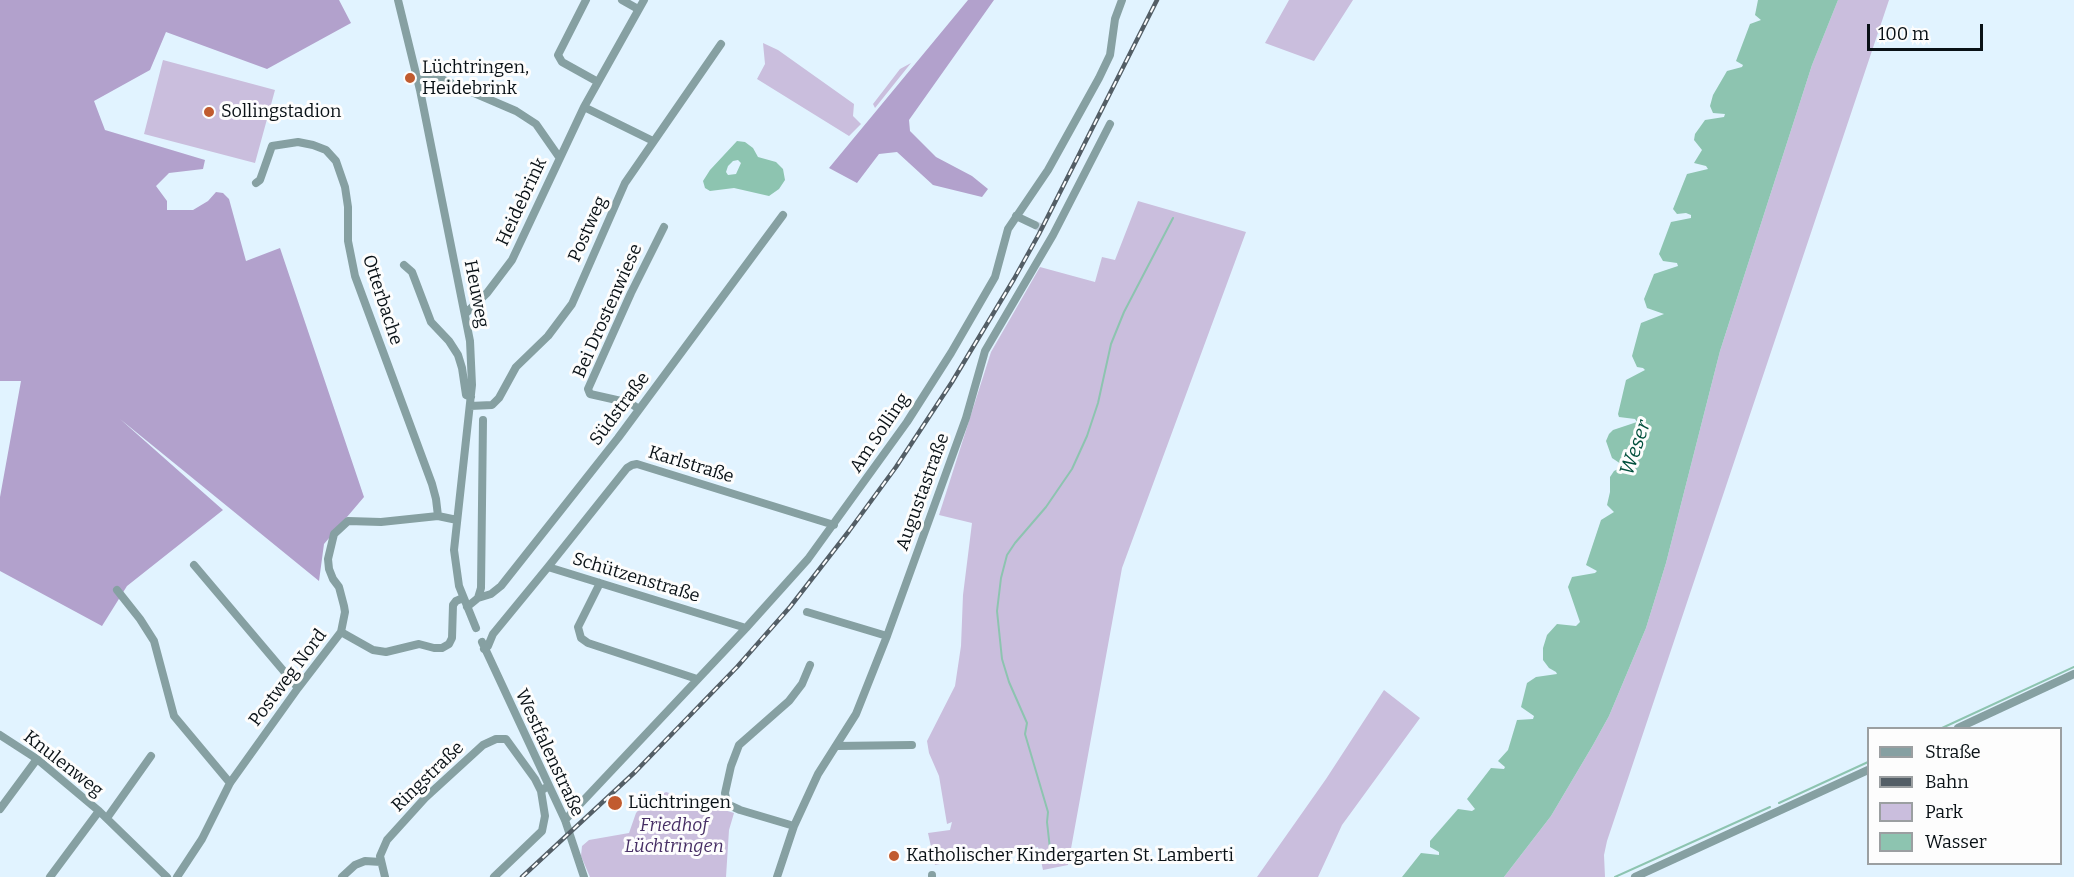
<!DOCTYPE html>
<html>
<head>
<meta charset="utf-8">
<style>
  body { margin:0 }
  #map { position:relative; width:2074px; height:877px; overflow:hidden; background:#e1f3ff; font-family:Bitter,serif }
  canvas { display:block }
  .legend { position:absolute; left:1867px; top:727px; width:195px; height:138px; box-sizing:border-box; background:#fdfdfd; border:2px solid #9b9fa1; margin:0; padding:8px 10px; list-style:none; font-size:18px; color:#091116 }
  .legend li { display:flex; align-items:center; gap:12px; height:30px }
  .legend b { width:30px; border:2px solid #9b9fa1 }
  .scale { position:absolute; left:1867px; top:24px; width:116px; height:27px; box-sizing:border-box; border:3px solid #091116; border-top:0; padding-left:8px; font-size:18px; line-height:21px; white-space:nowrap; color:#091116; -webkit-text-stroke:4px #fdfdfd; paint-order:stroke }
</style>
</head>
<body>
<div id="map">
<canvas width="2074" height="877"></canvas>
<ul class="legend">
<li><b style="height:8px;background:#86a0a2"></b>Straße</li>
<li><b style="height:8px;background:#535e66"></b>Bahn</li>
<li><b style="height:16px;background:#cabedd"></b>Park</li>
<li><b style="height:16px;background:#8dc4b0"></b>Wasser</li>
</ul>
<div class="scale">100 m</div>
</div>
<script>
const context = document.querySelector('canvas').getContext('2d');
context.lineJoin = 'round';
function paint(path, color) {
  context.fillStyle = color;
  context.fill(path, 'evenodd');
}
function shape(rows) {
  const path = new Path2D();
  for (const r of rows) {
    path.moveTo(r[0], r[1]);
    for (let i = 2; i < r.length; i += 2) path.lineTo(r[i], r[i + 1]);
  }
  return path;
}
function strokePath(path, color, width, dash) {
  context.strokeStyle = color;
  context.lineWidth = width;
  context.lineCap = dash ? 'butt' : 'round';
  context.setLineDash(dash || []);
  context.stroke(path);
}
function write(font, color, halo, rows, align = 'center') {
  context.font = font + ' Bitter,serif';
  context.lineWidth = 6;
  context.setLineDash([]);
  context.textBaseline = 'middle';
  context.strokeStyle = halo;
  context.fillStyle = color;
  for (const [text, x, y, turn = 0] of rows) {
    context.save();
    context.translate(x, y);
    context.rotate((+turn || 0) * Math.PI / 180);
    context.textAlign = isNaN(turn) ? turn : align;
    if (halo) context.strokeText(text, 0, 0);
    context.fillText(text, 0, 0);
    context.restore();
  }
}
paint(shape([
  [1289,0,1353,0,1314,61,1265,43],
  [1838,0,1889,0,1607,841,1604,855,1605,877,1504,877,1551,816,1593,745,1609,716,1646,628,1666,563,1720,351,1812,65],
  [763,43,778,50,854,104,853,116,861,124,849,136,757,79,765,64],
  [163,60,275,90,255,163,144,134],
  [911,63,875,108,873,104,900,69],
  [1138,201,1246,232,1122,568,1068,865,1043,870,1038,847,993,858,990,853,935,865,928,833,950,830,952,822,947,824,939,776,929,753,927,741,955,686,961,646,963,595,972,523,939,515,991,352,1040,267,1095,282,1102,257,1115,260],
  [1384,690,1420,718,1342,825,1318,877,1257,877,1326,779],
  [666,792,734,813,729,830,726,877,590,877,581,856,582,846,589,840,629,833,636,813,644,804]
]), '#cabedd');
paint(shape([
  [0,0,339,0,351,23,267,69,166,32,150,70,94,101,105,130,205,160,203,169,169,173,156,186,167,201,167,210,193,210,208,201,216,192,223,193,229,199,246,261,280,248,364,497,324,544,319,581,120,419,223,510,127,586,102,626,0,571,0,497,21,381,0,381],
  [968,0,994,0,909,120,910,131,936,157,972,176,988,189,982,197,933,185,897,152,879,154,857,183,829,168]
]), '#b2a1cc');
paint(shape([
  [1758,0,1838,0,1812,65,1720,351,1666,563,1646,628,1609,716,1593,745,1551,816,1504,877,1402,877,1421,853,1439,855,1439,852,1430,847,1430,841,1458,809,1472,811,1475,809,1467,799,1491,768,1504,769,1505,767,1498,761,1508,750,1517,720,1533,719,1534,716,1521,707,1527,683,1536,677,1557,674,1556,672,1549,668,1543,660,1543,648,1547,635,1557,624,1576,626,1580,622,1568,587,1572,577,1595,573,1597,571,1586,565,1601,520,1614,512,1607,505,1610,492,1610,477,1614,471,1624,466,1612,458,1606,441,1609,434,1613,430,1637,422,1635,419,1619,417,1618,414,1626,380,1645,370,1643,368,1637,367,1632,356,1639,330,1641,323,1664,314,1647,308,1644,299,1654,274,1678,266,1677,263,1663,261,1659,254,1671,222,1691,218,1691,215,1686,213,1677,214,1673,209,1687,174,1708,169,1706,166,1694,163,1702,150,1694,140,1695,134,1705,120,1724,117,1725,114,1713,113,1710,106,1713,95,1727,71,1742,67,1743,65,1736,61,1750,24,1761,20,1755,15],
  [737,141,745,142,753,148,758,157,776,162,783,169,785,180,779,189,769,196,734,188,710,191,705,188,703,181,710,170],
  [738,160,741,163,736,174,728,175,726,172,728,166,733,161]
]), '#8dc4b0');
strokePath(shape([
  [1942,728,2074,667],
  [1779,803,1868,762],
  [1051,858,1047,822,1048,812,1025,734,1027,723,1009,682,1002,659,997,611,1001,578,1007,555,1015,543,1046,507,1072,469,1087,436,1098,403,1111,344,1124,312,1173,218],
  [1615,877,1770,807]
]), '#8dc4b0', 2);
strokePath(shape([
  [1035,225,1044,229]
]), '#c1d1dc', 8, [8, 4]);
strokePath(shape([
  [398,0,420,90,470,341,472,385,454,550,459,586,476,628],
  [586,0,558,55,562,62,598,82],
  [622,0,638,9],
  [418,80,439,78,516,111,536,124,559,157],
  [584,107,653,141],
  [256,183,260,180,272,146,298,142,313,145,326,150,336,161,345,187,348,207,348,241,355,276,432,484,436,499,438,516],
  [1016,216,1035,225],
  [404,265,412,272,431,322,449,341,458,355,462,368,466,395,471,397],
  [465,314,487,293,512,260,584,107,644,0],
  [470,406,492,405,499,398,516,367,548,336,572,304,625,183,721,44],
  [639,409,630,403,590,394,588,389,631,293,664,227],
  [194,565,298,688],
  [548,567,746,628],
  [600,583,578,627,581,638,588,643,697,679],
  [117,590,140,619,154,641,174,716,230,783],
  [478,598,481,588,483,420],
  [467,607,478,598,491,594,501,586,618,438,783,215],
  [807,612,887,636],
  [341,632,373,650,386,652,419,644,434,648,442,648,449,644,452,638,453,605,456,601,463,598],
  [482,642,565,820,584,877],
  [484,649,488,646,493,634,548,567,627,468,632,465,637,464,834,525],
  [1958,728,2074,674],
  [0,735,37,759,99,811,167,877],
  [836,746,912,745],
  [0,809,37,759],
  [107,818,151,756],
  [565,820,746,628,808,559,907,422,951,353,995,277,1008,229,1048,170,1099,78,1110,55,1115,19,1122,0],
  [794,826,740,810,727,804,725,793,731,766,739,745,789,701,802,684,810,665],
  [50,877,99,811],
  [177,877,202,839,230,783,298,688,341,632,345,612,344,606,339,587,333,579,329,569,328,559,334,534,348,521,381,522,438,516,457,520],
  [342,877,355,865,365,861,381,862],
  [385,877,380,856,387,840,425,798,483,745,496,739,506,739,535,779,541,791],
  [494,877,542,831,545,816,541,791,545,788],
  [777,877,794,826,818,774,856,714,887,636,966,418,985,351,1053,235,1110,124],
  [932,877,932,875],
  [1635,877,1868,770]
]), '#86a0a2', 8);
const rail = shape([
  [522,877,635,772,737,667,790,607,849,531,896,467,952,382,1014,279,1039,234,1157,0]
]);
strokePath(rail, '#535e66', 4.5);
strokePath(rail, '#fdfdfd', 2, [7]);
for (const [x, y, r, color] of [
  [410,78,6,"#c15b2f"],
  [209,112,6,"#c15b2f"],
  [615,803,8,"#c15b2f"],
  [894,856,6,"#c15b2f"]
]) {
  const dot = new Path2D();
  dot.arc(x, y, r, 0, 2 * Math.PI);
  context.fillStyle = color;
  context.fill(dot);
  strokePath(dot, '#fdfdfd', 2);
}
write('18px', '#091116', '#fdfdfd', [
  ["Lüchtringen,",422,68],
  ["Heidebrink",422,89],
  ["Sollingstadion",221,112],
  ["Lüchtringen",628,803],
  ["Katholischer Kindergarten St. Lamberti",906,856]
], 'left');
write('18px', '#091116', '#fdfdfd', [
  ["Heidebrink",522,202,-65],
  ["Postweg",588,229,-66],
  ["Heuweg",476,294,79],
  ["Otterbache",382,300,72],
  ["Bei Drostenwiese",608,311,-66],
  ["Südstraße",620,409,-53],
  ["Am Solling",880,433,-56],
  ["Karlstraße",691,465,17],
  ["Augustastraße",923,492,-70],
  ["Schützenstraße",636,578,17],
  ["Postweg Nord",288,678,-53],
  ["Westfalenstraße",549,753,65],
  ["Knulenweg",63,764,38],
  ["Ringstraße",428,777,-44]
]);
write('italic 18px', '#462e64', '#fdfdfd', [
  ["Friedhof",674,826],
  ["Lüchtringen",674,847]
]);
write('italic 20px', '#004f3c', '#fdfdfd', [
  ["Weser",1636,448,-71]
]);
</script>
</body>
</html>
